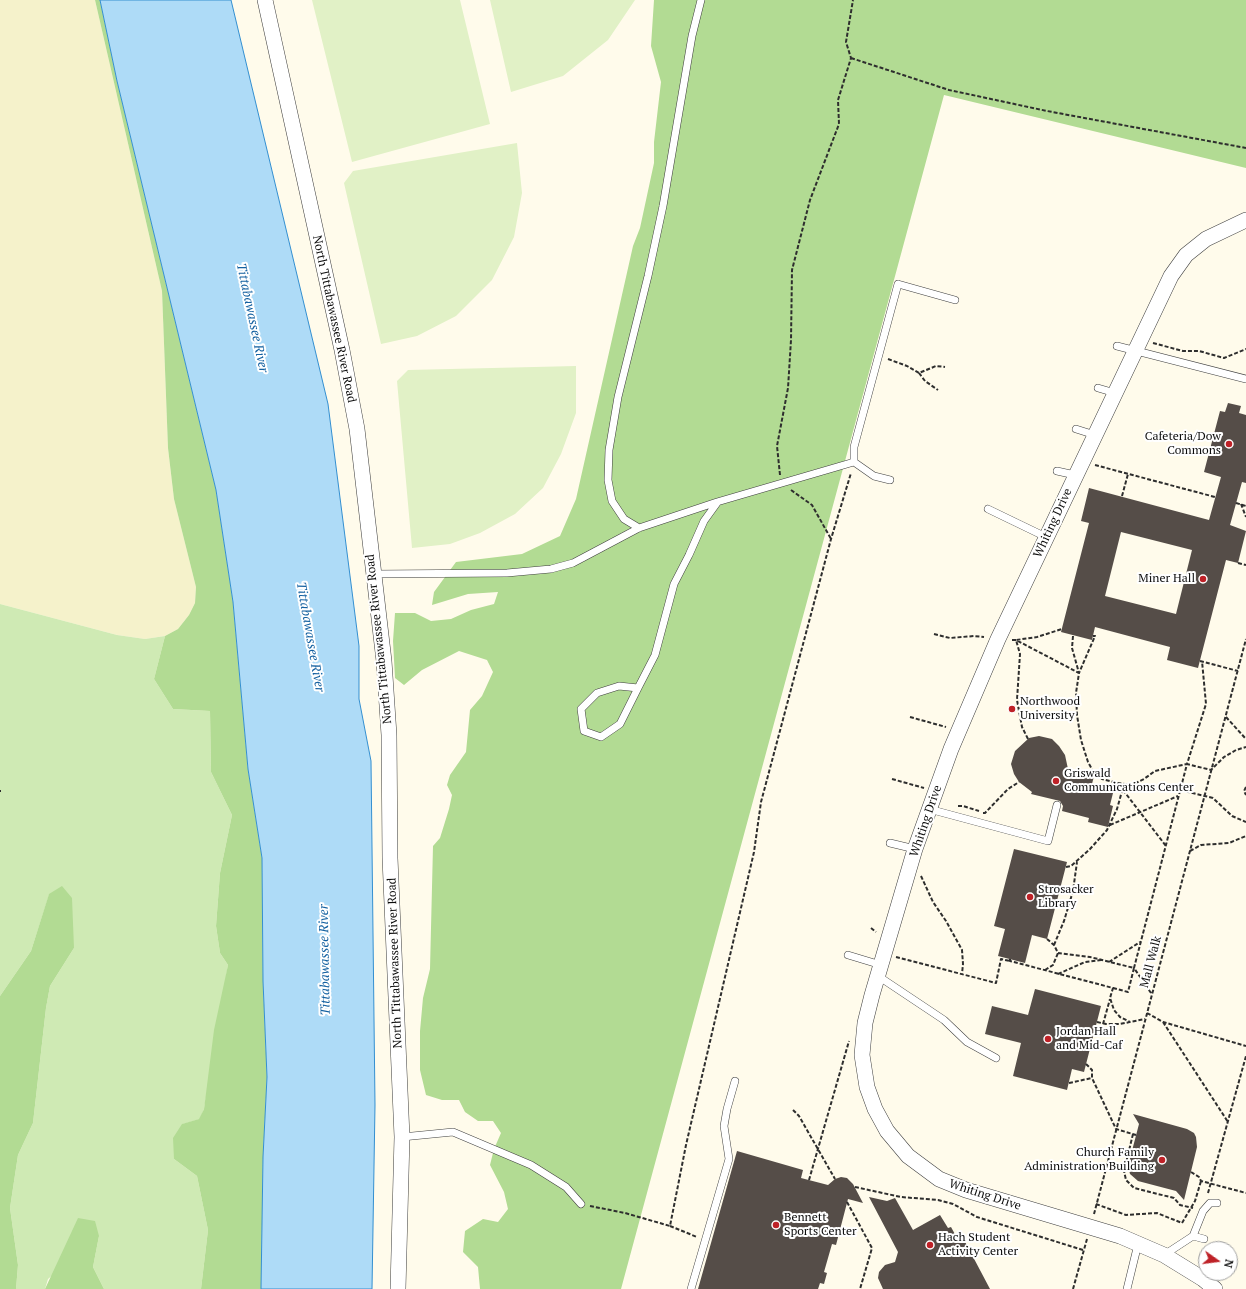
<!DOCTYPE html>
<html>
<head>
<meta charset="utf-8">
<style>
  body { margin:0 }
  #map { position:relative; width:1246px; height:1289px; overflow:hidden; background:#fffbeb; font-family:"PT Serif",serif }
  canvas { display:block }
  .north { position:absolute; left:1198px; top:1241px; width:40px; height:40px; box-sizing:border-box; background:#fff; border:1px solid #9e9e9e; border-radius:50%; rotate:104deg; font-size:11px; font-weight:700; line-height:16px; text-align:center; color:#0c0c0c }
  .north::after { content:''; display:block; margin:auto; width:14px; height:18px; background:#be2127; clip-path:polygon(50% 0,100% 100%,50% 72%,0 100%) }
</style>
</head>
<body>
<div id="map">
<canvas width="1246" height="1289"></canvas>
<div class="north">N</div>
</div>
<script>
const context = document.querySelector('canvas').getContext('2d');
context.lineJoin = 'round';
function paint(path, color) {
  context.fillStyle = color;
  context.fill(path, 'evenodd');
}
function shape(rows) {
  const path = new Path2D();
  for (const r of rows) {
    path.moveTo(r[0], r[1]);
    for (let i = 2; i < r.length; i += 2) path.lineTo(r[i], r[i + 1]);
  }
  return path;
}
function strokePath(path, color, width, dash) {
  context.strokeStyle = color;
  context.lineWidth = width;
  context.lineCap = dash ? 'butt' : 'round';
  context.setLineDash(dash || []);
  context.stroke(path);
}
function write(font, color, halo, rows, align = 'center') {
  context.font = font + ' "PT Serif",serif';
  context.lineWidth = 4;
  context.setLineDash([]);
  context.textBaseline = 'middle';
  context.strokeStyle = halo;
  context.fillStyle = color;
  for (const [text, x, y, turn = 0] of rows) {
    context.save();
    context.translate(x, y);
    context.rotate((+turn || 0) * Math.PI / 180);
    context.textAlign = isNaN(turn) ? turn : align;
    if (halo) context.strokeText(text, 0, 0);
    context.fillText(text, 0, 0);
    context.restore();
  }
}
paint(shape([
  [0,0,95,0,162,291,168,448,174,499,196,587,195,603,189,615,178,629,165,636,145,639,117,635,0,604]
]), '#f5f2cb');
paint(shape([
  [0,604,117,635,145,639,165,636,154,679,173,709,210,711,211,772,232,815,220,873,216,926,220,953,228,965,204,1109,200,1119,183,1124,174,1159,197,1176,208,1230,201,1289,104,1289,93,1267,99,1236,48,1279,45,1289,16,1289,18,1265,10,1208,18,1155,33,1123,46,1008,50,986,74,948,49,895,31,951,0,996]
]), '#cfeab4');
paint(shape([
  [95,0,100,0,117,81,216,490,233,602,248,769,262,858,263,981,267,1077,263,1157,261,1289,201,1289,208,1230,197,1176,174,1159,173,1138,182,1124,199,1119,204,1109,214,1030,228,965,220,953,216,926,220,873,232,815,211,772,210,711,173,709,154,679,165,636,178,629,189,615,195,603,196,587,174,499,168,448,162,291],
  [654,0,1246,0,1246,168,944,95,621,1289,480,1289,478,1267,463,1252,465,1231,483,1219,498,1222,508,1209,504,1192,490,1165,494,1149,501,1133,493,1121,478,1121,465,1112,459,1100,442,1100,426,1095,420,1070,420,1031,423,998,430,969,433,846,440,838,449,809,452,795,447,785,450,775,466,752,470,710,482,696,493,672,487,660,459,651,422,670,404,685,395,678,393,641,395,613,415,613,431,621,451,619,471,610,494,604,498,592,468,594,432,605,434,592,456,562,522,554,560,536,576,499,633,246,640,228,654,163,654,142,661,82,651,46],
  [62,886,72,898,74,948,50,986,46,1008,33,1123,18,1155,10,1208,18,1265,16,1289,0,1289,0,996,31,951,49,894],
  [78,1218,95,1221,99,1236,93,1267,104,1289,45,1289]
]), '#b2db93');
paint(shape([
  [312,0,460,0,490,124,352,162],
  [490,0,635,0,608,40,563,76,511,92],
  [517,143,522,193,514,237,492,280,456,316,417,336,381,344,344,183,353,171],
  [576,366,576,413,561,454,543,488,515,514,480,533,450,544,412,548,397,381,408,370]
]), '#e1f1c6');
const water = shape([
  [100,0,231,0,328,404,359,646,359,699,371,761,375,1105,372,1289,261,1289,263,1157,267,1077,263,981,262,858,248,769,233,602,216,490,117,81,100,0]
]);
paint(water, '#aedbf7');
strokePath(water, '#348fd0', 1);
paint(shape([
  [1228,403,1241,406,1239,413,1246,415,1246,483,1242,482,1230,525,1246,531,1238,563,1226,560,1198,668,1167,660,1170,647,1095,627,1092,640,1061,632,1089,523,1081,521,1089,488,1209,520,1221,477,1204,472,1220,411,1225,412],
  [1121,532,1192,550,1176,614,1105,596],
  [1039,736,1052,739,1059,746,1065,755,1068,769,1094,776,1092,784,1114,789,1110,805,1113,806,1108,827,1088,822,1089,818,1062,811,1063,806,1060,801,1031,794,1032,792,1019,782,1014,774,1011,764,1015,751,1029,738],
  [1014,849,1067,862,1047,939,1032,935,1025,963,998,956,1005,929,994,926],
  [1035,989,1101,1006,1084,1072,1072,1069,1067,1090,1013,1076,1021,1043,985,1034,992,1006,1028,1015],
  [1133,1114,1187,1129,1194,1133,1196,1137,1197,1147,1184,1200,1176,1191,1138,1181,1130,1174,1128,1166,1139,1124],
  [737,1151,803,1170,801,1178,828,1185,835,1179,841,1177,847,1178,853,1184,863,1203,848,1199,836,1245,832,1244,824,1272,827,1273,824,1284,820,1283,818,1289,698,1289],
  [869,1197,887,1201,895,1198,913,1230,940,1215,948,1228,951,1227,957,1238,962,1236,990,1289,883,1289,878,1278,879,1272,885,1265,895,1262,898,1252]
]), '#554d48');
const lane = shape([
  [1117,346,1246,379],
  [1098,388,1115,393],
  [1076,429,1095,435],
  [1057,471,1075,475],
  [890,480,874,476,854,462,854,447,898,284,955,300],
  [988,509,1046,537],
  [639,528,624,519,612,501,608,480,609,450,618,397,648,276,663,206,692,36,701,0],
  [373,574,507,573,551,569,573,563,639,528,717,502,854,462],
  [638,688,620,724,601,737,584,731,581,709,597,693,619,686,638,688,655,655,674,584,689,555,704,521,717,503],
  [929,809,1048,841,1057,805],
  [890,843,915,849],
  [848,955,881,965],
  [878,976,944,1020,967,1042,996,1058],
  [402,1137,453,1132,531,1165,566,1187,581,1204],
  [1193,1236,1203,1211,1210,1203,1217,1203],
  [1164,1255,1193,1236,1204,1239],
  [691,1289,729,1159,724,1126,727,1109,735,1081],
  [1127,1289,1138,1244]
]);
const street = shape([
  [265,0,342,350,357,429,384,661,389,735,390,858,402,1137,398,1289],
  [1215,1289,1203,1279,1164,1255,1120,1236,966,1190,939,1179,908,1156,887,1131,875,1109,867,1087,862,1055,865,1023,872,995,915,849,951,749,998,639,1171,276,1186,255,1206,239,1246,220]
]);
strokePath(lane, '#3f3f3f', 8);
strokePath(street, '#3f3f3f', 16);
strokePath(shape([
  [851,58,949,90,1047,111,1246,148],
  [1153,343,1183,351,1199,351,1224,358,1246,349],
  [888,359,907,366,919,373,936,366,945,367],
  [919,373,925,381,938,390],
  [1095,465,1215,497],
  [780,475,777,446,788,388,791,340,792,270,810,200,839,124,838,100,851,58,846,42,853,0],
  [791,490,812,505,831,539],
  [1122,496,1128,474],
  [1236,503,1246,506],
  [1241,504,1246,517],
  [1238,563,1246,565],
  [934,634,950,638,974,636,984,637],
  [1073,636,1072,648,1079,673,1095,636,1093,636],
  [1012,640,1016,640,1079,673,1076,693,1077,715,1081,740,1088,762,1093,771,1102,779,1117,783,1132,785,1144,779,1155,771,1187,764,1206,704,1202,661],
  [1200,661,1238,671],
  [910,717,946,727],
  [1226,717,1246,739],
  [1028,739,1022,727,1017,700,1020,654,1016,640,1037,637,1062,629],
  [892,779,924,788],
  [1246,787,1244,791,1246,795],
  [0,790,0,792],
  [1123,790,1166,846],
  [1180,790,1213,798,1232,816,1246,822],
  [958,806,963,806,979,811],
  [983,813,985,813,1008,789,1019,782],
  [1110,825,1178,796],
  [1190,851,1201,845,1229,843,1246,836],
  [1066,867,1071,866,1090,849,1107,830,1117,809,1124,784],
  [921,876,933,902,946,921,962,950,963,964,962,974],
  [871,928,876,932],
  [1047,939,1054,945,1058,953,1090,957,1134,968,1128,992,1113,988],
  [1054,945,1064,921,1073,891,1077,862],
  [896,957,996,983,1001,959,1010,961],
  [1010,959,1010,961,1113,988,1110,998,1114,1010,1120,1017,1130,1022],
  [1109,962,1140,942],
  [1045,970,1053,965,1058,953],
  [1058,974,1085,962,1101,960],
  [1151,993,1134,968,1187,764,1211,770,1224,757,1236,750,1246,747],
  [1147,1013,1163,1022,1246,1046],
  [1097,1022,1106,1024,1120,1024,1145,1019],
  [1163,1022,1228,1122],
  [1103,1024,1110,999],
  [1086,1064,1092,1070,1092,1078,1116,1129,1136,1135],
  [1069,1083,1092,1078],
  [793,1110,799,1116,835,1179],
  [1133,1134,1124,1171,1126,1180,1134,1188,1174,1198,1180,1205,1193,1208],
  [1191,1172,1199,1177,1201,1181,1246,1193],
  [809,1180,849,1041],
  [855,1187,901,1197,938,1200,953,1204,977,1217,1083,1250],
  [1208,1193,1246,1056],
  [847,1202,872,1248,860,1289],
  [1096,1204,1126,1215,1157,1213,1182,1223,1195,1201,1201,1181],
  [590,1206,625,1213,670,1226,686,1145,754,852,761,802,831,539,851,473],
  [1094,1214,1246,639],
  [670,1226,697,1237],
  [1073,1289,1087,1239]
]), '#2e2e2e', 2, [4, 2]);
strokePath(lane, '#fff', 7);
strokePath(street, '#fff', 15);
for (const [x, y, r, color] of [
  [1229,444,4,"#be2127"],
  [1203,579,4,"#be2127"],
  [1012,709,4,"#be2127"],
  [1056,781,4,"#be2127"],
  [1030,897,4,"#be2127"],
  [1048,1039,4,"#be2127"],
  [1162,1160,4,"#be2127"],
  [776,1225,4,"#be2127"],
  [930,1245,4,"#be2127"]
]) {
  const dot = new Path2D();
  dot.arc(x, y, r, 0, 2 * Math.PI);
  context.fillStyle = color;
  context.fill(dot);
  strokePath(dot, '#fff', 1.5);
}
write('12px', '#0c0c0c', '#fff', [
  ["North Tittabawassee River Road",334,319,78],
  ["Whiting Drive",1053,523,-65],
  ["North Tittabawassee River Road",379,639,-96],
  ["Whiting Drive",926,821,-71],
  ["Mall Walk",1151,962,-75],
  ["North Tittabawassee River Road",395,963,-92],
  ["Whiting Drive",985,1195,18]
]);
write('12px', '#0c0c0c', '#fff', [
  ["Cafeteria/Dow",1221,437,"right"],
  ["Commons",1221,451,"right"],
  ["Miner Hall",1195,579,"right"],
  ["Northwood",1020,702],
  ["University",1020,716],
  ["Griswald",1064,774],
  ["Communications Center",1064,788],
  ["Strosacker",1038,890],
  ["Library",1038,904],
  ["Jordan Hall",1056,1032],
  ["and Mid-Caf",1056,1046],
  ["Church Family",1154,1153,"right"],
  ["Administration Building",1154,1167,"right"],
  ["Bennett",784,1218],
  ["Sports Center",784,1232],
  ["Hach Student",938,1238],
  ["Activity Center",938,1252]
], 'left');
write('italic 13px', '#1360a0', '#fff', [
  ["Tittabawassee River",252,318,78],
  ["Tittabawassee River",310,637,80],
  ["Tittabawassee River",325,960,-91]
]);
</script>
</body>
</html>
